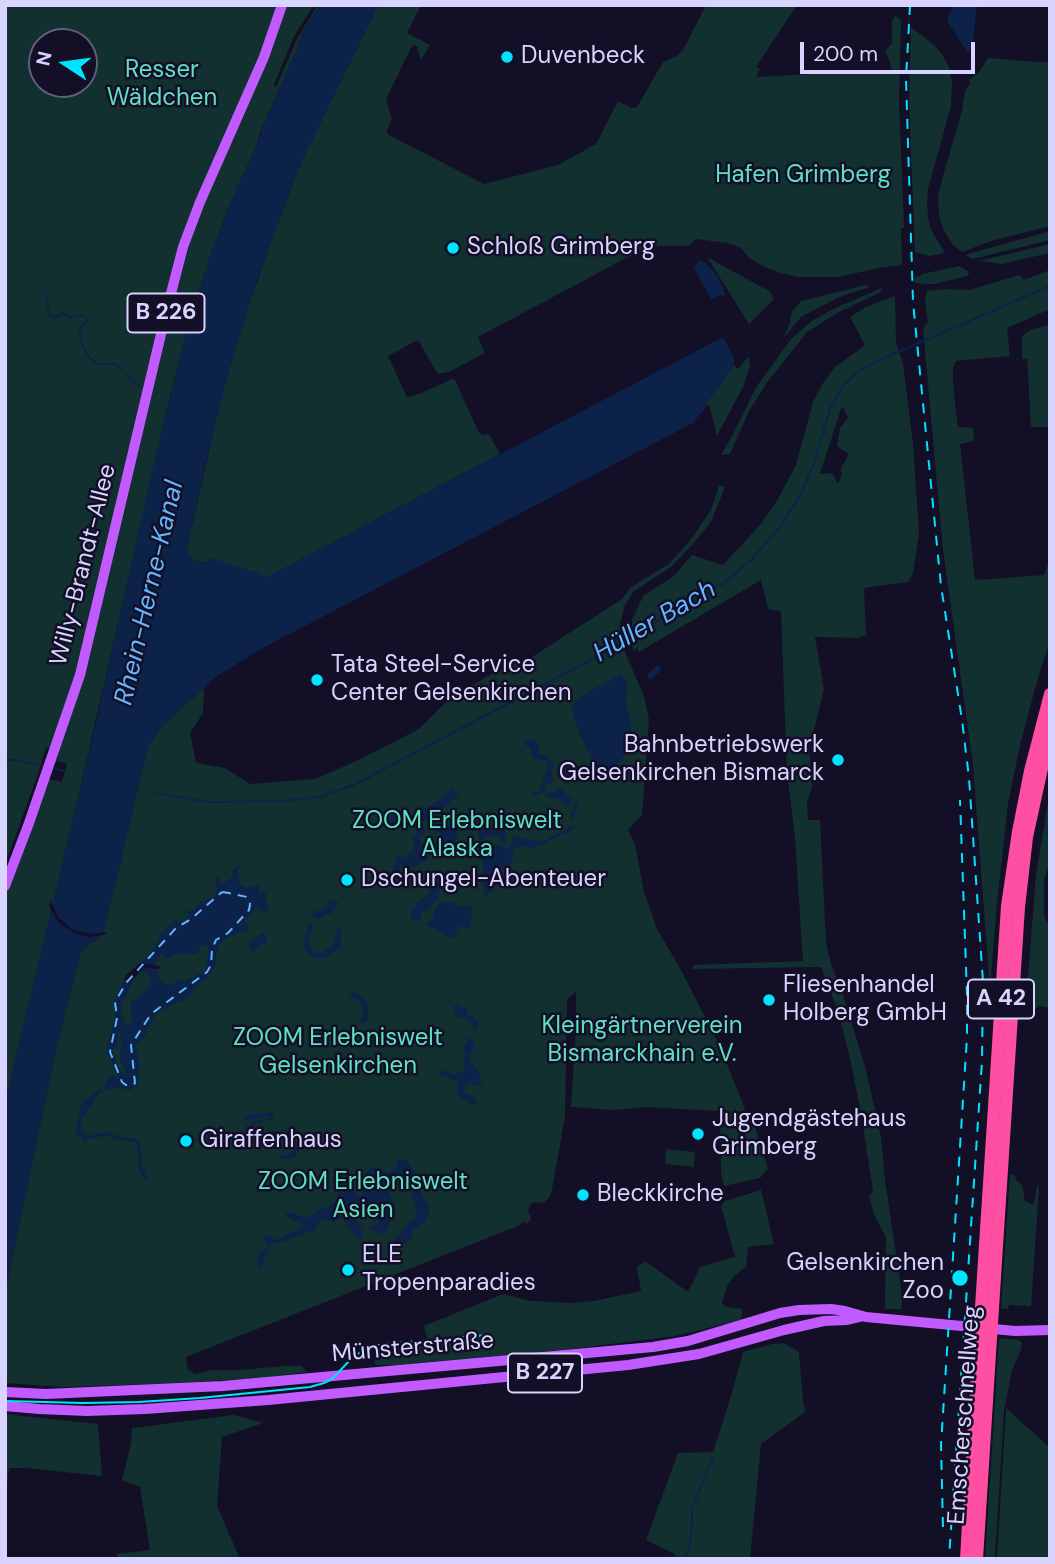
<!DOCTYPE html>
<html>
<head>
<meta charset="utf-8">
<style>
  body { margin:0 }
  #map { position:relative; width:1055px; height:1564px; overflow:hidden; background:#130f26; font-family:"DM Sans",sans-serif }
  canvas { display:block }
  .frame { position:absolute; inset:0; border:7px solid #d9d4ff; pointer-events:none }
  .north { position:absolute; left:28px; top:28px; width:70px; height:70px; box-sizing:border-box; background:#130f26; border:2px solid #625e7d; border-radius:50%; rotate:283deg; font-size:19px; font-weight:700; line-height:28px; text-align:center; color:#d9d4ff }
  .north::after { content:''; display:block; margin:auto; width:24px; height:32px; background:#00e5ff; clip-path:polygon(50% 0,100% 100%,50% 72%,0 100%) }
  .scale { position:absolute; left:800px; top:42px; width:175px; height:32px; box-sizing:border-box; border:4px solid #d9d4ff; border-top:0; padding-left:9px; font-size:21px; line-height:24px; white-space:nowrap; color:#d9d4ff; -webkit-text-stroke:5px #130f26; paint-order:stroke }
</style>
</head>
<body>
<div id="map">
<canvas width="1055" height="1564"></canvas>
<div class="frame"></div>
<div class="north">N</div>
<div class="scale">200 m</div>
</div>
<script>
const context = document.querySelector('canvas').getContext('2d');
context.lineJoin = 'round';
function paint(path, color) {
  context.fillStyle = color;
  context.fill(path, 'evenodd');
}
function shape(rows) {
  const path = new Path2D();
  for (const r of rows) {
    path.moveTo(r[0], r[1]);
    for (let i = 2; i < r.length; i += 2) path.lineTo(r[i], r[i + 1]);
  }
  return path;
}
function strokePath(path, color, width, dash) {
  context.strokeStyle = color;
  context.lineWidth = width;
  context.lineCap = dash ? 'butt' : 'round';
  context.setLineDash(dash || []);
  context.stroke(path);
}
function write(font, color, halo, rows, align = 'center') {
  context.font = font + ' "DM Sans",sans-serif';
  context.lineWidth = 5;
  context.setLineDash([]);
  context.textBaseline = 'middle';
  context.strokeStyle = halo;
  context.fillStyle = color;
  for (const [text, x, y, turn = 0] of rows) {
    context.save();
    context.translate(x, y);
    context.rotate((+turn || 0) * Math.PI / 180);
    context.textAlign = isNaN(turn) ? turn : align;
    if (halo) context.strokeText(text, 0, 0);
    context.fillText(text, 0, 0);
    context.restore();
  }
}
paint(shape([
  [5,5,314,5,294,36,274,85,276,87,298,37,318,5,320,5,301,35,301,40,260,133,255,149,228,209,211,254,188,326,168,405,72,824,5,1103,5,895,49,779,62,782,67,764,57,761,59,749,46,747,38,774,5,865],
  [42,42,84,42,84,84,42,84],
  [378,5,421,5,407,33,430,45,421,60,416,45,412,46,386,99,392,119,387,130,387,134,484,184,558,165,596,144,618,101,632,108,637,107,663,62,677,56,683,50,706,5,797,5,756,67,760,69,756,77,889,70,889,72,892,72,890,62,885,51,892,43,892,21,895,16,901,20,899,100,904,228,901,228,902,265,879,268,838,277,798,277,780,273,763,266,749,258,741,248,728,243,696,239,688,246,657,246,626,258,478,337,485,353,449,372,438,374,418,340,388,356,407,397,419,394,454,378,479,433,484,435,489,434,500,454,264,579,207,562,198,562,193,560,188,554,188,543,221,398,243,322,268,249,303,158],
  [911,27,933,44,942,54,948,65,952,81,951,106,928,189,927,200,928,217,931,230,945,253,929,256,915,252,909,102],
  [988,58,1036,62,1050,62,1050,226,994,240,962,252,953,245,943,229,939,216,938,197,942,179,962,111,965,91,970,84,969,80,979,72],
  [1050,231,1050,240,972,259,965,255],
  [1050,244,1050,253,1001,264,979,261],
  [707,257,769,291,774,299,749,324],
  [960,266,969,272,968,276,934,284,923,284,914,282,915,277,921,276,922,274],
  [1050,270,1050,309,1007,328,1010,356,956,361,953,367,953,384,958,427,973,428,974,441,960,444,975,580,1044,575,1050,558,1050,640,1036,685,1020,745,1008,804,997,903,990,989,973,765,943,550,923,329,928,322,925,301,927,291,946,289,969,290,1016,276,1020,275,1024,280],
  [866,285,870,287,839,297,801,317,783,339,790,323,792,311,801,301],
  [882,288,881,292,837,313,807,332,766,384,749,411,730,454,721,455,731,438,757,386,791,339,812,321,835,308],
  [895,296,896,343,903,363,913,443,919,534,913,573,908,582,864,588,866,635,858,638,815,637,824,689,814,730,809,741,812,787,807,803,808,820,820,820,826,943,832,967,843,995,865,1066,881,1137,885,1180,901,1287,902,1309,885,1309,886,1238,874,1214,869,1196,873,1191,861,1113,851,1063,839,1014,821,967,693,969,693,965,803,961,795,838,787,773,781,611,768,609,761,580,639,652,637,648,633,651,631,634,632,620,643,596,674,576,692,555,723,565,760,525,778,499,796,465,813,402,823,383,834,368,865,345,850,317,866,307],
  [842,406,848,418,840,428,837,446,849,454,840,470,842,474,838,484,832,473,820,474],
  [1050,325,1050,428,1048,427,1031,427,1027,359,1022,359,1022,336,1030,330],
  [749,356,750,367,743,387,717,436,710,407,705,404,734,365,738,369],
  [719,485,725,487,711,522,692,545,672,566,633,592,625,605,620,624,623,628,623,646,627,657,644,696,649,720,642,815,628,830,635,844,644,892,657,929,680,968,720,1047,745,1109,745,1115,752,1116,768,1169,760,1178,724,1186,721,1172,720,1113,717,1111,646,1107,613,1110,571,1107,576,1027,576,992,567,999,565,1117,552,1189,550,1196,544,1203,535,1202,530,1205,528,1211,531,1219,526,1224,524,1222,518,1226,186,1357,188,1370,196,1374,211,1370,241,1370,283,1366,302,1366,307,1372,262,1378,176,1383,64,1387,5,1383,5,1292,56,1049,81,952,88,945,99,938,120,864,123,860,121,858,148,747,162,726,204,688,203,713,190,733,196,763,225,768,250,784,315,779,354,762,419,729,447,701,493,673,532,657,622,599,630,588,670,563,692,538,711,510],
  [1050,791,1050,863,1044,879,1044,917,1050,927,1050,1008,1040,1006,1025,1015,1036,874],
  [666,1149,695,1152,694,1167,665,1164],
  [1010,1174,1014,1175,1017,1181,1022,1184,1025,1201,1031,1204,1034,1203,1037,1185,1039,1188,1031,1306,1009,1305,1008,1309,1001,1309],
  [761,1190,774,1244,748,1247,746,1267,734,1276,727,1286,722,1304,727,1307,742,1309,741,1320,675,1336,562,1350,397,1365,375,1365,374,1352,377,1350,429,1345,424,1326,503,1294,531,1301,573,1303,594,1301,641,1291,637,1267,645,1261,688,1292,700,1267,735,1257,721,1206,725,1201],
  [999,1338,1019,1340,1022,1343,1021,1350,1012,1370,1004,1411,995,1559,985,1559],
  [784,1343,799,1352,803,1400,805,1412,761,1444,750,1559,674,1559,675,1554,646,1540,678,1453,713,1452,732,1393,743,1352,772,1344],
  [1006,1408,1050,1448,1050,1559,997,1558],
  [5,1414,98,1424,102,1476,26,1468,9,1468,5,1506],
  [234,1415,263,1423,222,1437,217,1506,240,1559,118,1559,117,1554,150,1550,140,1487,122,1480,131,1443,132,1428]
]), '#12302f');
paint(shape([
  [320,5,378,5,300,166,258,276,230,366,206,461,188,543,188,553,193,560,201,563,207,562,210,558,262,574,265,578,723,337,734,358,734,366,706,404,707,405,693,423,259,650,216,677,162,726,148,748,121,858,123,860,120,864,104,930,99,938,88,945,81,952,56,1049,5,1292,5,1103,95,727,154,463,188,326,211,254,228,209,255,149,267,116,301,40,301,35],
  [953,5,977,5,973,43,970,51,967,51,948,23,948,18],
  [699,260,706,263,717,275,725,293,725,296,720,295,711,299,694,268],
  [621,674,627,683,626,705,630,718,632,735,628,752,618,765,604,778,603,778,599,774,579,733,573,714,572,707,574,703,588,692],
  [532,738,540,746,537,754,549,757,553,764,551,769,553,781,545,786,545,791,539,795,534,795,532,793,538,792,540,790,548,764,546,761,532,758,531,748,525,745,525,740],
  [558,787,564,791,567,795,578,801,578,808,574,812,575,816,573,820,570,814,573,812,572,809,576,802,572,800,567,808,564,803,557,798,547,797,545,795,545,793,546,792,550,793,556,791],
  [451,788,459,796,452,799,450,804,438,812,437,808,433,809,432,812,434,814,431,816,430,820,425,822,421,820,417,822,416,826,403,827,385,826,385,816,411,816,418,812,418,809,427,808,438,801],
  [480,822,487,827,505,828,506,843,501,842,499,837,487,835,484,837,484,839,479,840,477,824],
  [423,825,425,831,419,838,421,843,427,844,429,859,410,869,402,865,399,866,401,876,397,878,392,877,392,872,397,856,404,858,413,851,414,842,412,837],
  [452,825,458,829,455,846,451,852,444,854,436,851,436,844,440,841,441,833,429,829,432,826],
  [571,826,576,826,568,833,556,837,542,845,530,848,522,845,515,848,511,863,500,872,497,877,495,888,486,896,483,892,485,890,480,877,484,871,482,870,484,864,480,857,479,847,480,844,484,843,487,847,490,848,500,844,508,850,513,838,516,836,541,842,558,833,565,831],
  [239,865,241,867,238,869,238,875,241,878,238,881,241,885,248,888,257,885,259,887,258,891,260,892,264,891,267,896,265,901,268,903,268,911,260,911,258,907,256,907,252,913,245,919,245,923,248,924,249,928,244,932,242,931,223,940,220,944,216,954,216,964,214,966,212,973,208,975,208,979,198,983,191,994,183,1001,174,1004,155,1015,143,1039,136,1045,139,1066,138,1085,130,1090,120,1088,105,1090,104,1087,106,1082,114,1073,116,1079,118,1078,108,1054,106,1055,106,1051,115,1018,114,1000,122,984,155,947,160,936,159,933,160,932,163,933,177,917,178,922,184,921,189,915,188,913,185,913,188,911,195,910,200,902,213,897,217,891,215,879,217,877,221,879,221,882,223,884,232,877,233,869],
  [203,945,208,947,208,962,205,971,188,980,180,980,171,985,163,983,159,978,156,964,157,960,161,954,165,958,169,958,175,954,196,954],
  [141,970,150,976,151,983,143,994,137,996,130,1004,132,1021,131,1024,126,1025,123,1021,121,1003,123,1003,124,999,131,986,134,981,132,980],
  [118,1031,119,1031,123,1044,120,1049,120,1060,128,1077,127,1078,120,1070,112,1051,112,1049,117,1047],
  [439,882,444,883,444,885,440,889,438,898,435,901,429,910,421,912,421,921,414,921,411,917,411,912,417,903,428,895,431,887],
  [329,900,339,902,333,912,318,919,311,917,313,915,313,912,323,909,323,906,327,908],
  [441,902,452,902,459,907,471,905,472,919,470,927,466,928,459,926,454,938,451,938,427,925,431,919,434,919,433,915,437,906],
  [310,920,313,928,308,942,313,952,320,954,332,946,339,926,341,927,341,947,324,958,314,958,305,950,303,944],
  [263,933,267,936,267,942,259,946,255,951,250,950,249,944,258,935],
  [350,993,357,993,366,999,369,1016,366,1022,361,1023,360,1020,363,1015,362,1005,356,998,349,996],
  [459,1004,463,1007,462,1009,465,1008,467,1009,466,1012,468,1016,474,1016,474,1020,480,1021,477,1023,477,1031,475,1031,472,1023,471,1023,462,1017,456,1017,453,1007],
  [469,1038,473,1039,475,1047,469,1055,469,1060,478,1071,481,1079,479,1081,482,1085,482,1087,470,1083,465,1086,464,1092,474,1097,477,1103,471,1105,469,1101,463,1101,456,1094,459,1082,439,1075,440,1070,453,1074,463,1072,465,1067,463,1060,465,1054,463,1048],
  [100,1089,102,1091,93,1100,91,1108,83,1117,79,1114,82,1103],
  [273,1112,273,1119,256,1124,249,1130,250,1138,247,1138,245,1129,247,1125,251,1125,254,1121,268,1119,270,1116,247,1120,244,1119,245,1115],
  [78,1117,82,1118,81,1128,84,1134,88,1136,107,1132,124,1138,135,1138,140,1142,142,1166,148,1180,146,1182,139,1168,137,1145,135,1142,115,1139,105,1135,96,1138,86,1139,84,1146,82,1137,75,1132,77,1130,76,1129],
  [286,1128,289,1131,298,1131,303,1146,293,1159,278,1159,279,1157,291,1153,298,1142,296,1135,280,1138,273,1137,266,1140,264,1135,271,1131,281,1132],
  [399,1159,408,1160,418,1179,421,1192,428,1206,429,1213,425,1223,413,1229,412,1237,408,1242,396,1247,392,1241,403,1231,410,1221,415,1220,417,1217,411,1188,408,1181,404,1177,399,1177,392,1181,388,1187,389,1195,396,1207,391,1211,390,1227,386,1232,380,1235,379,1232,371,1229,372,1226,380,1222,373,1216,370,1205,363,1204,356,1212,355,1216,363,1234,361,1240,355,1237,343,1218,333,1221,320,1219,315,1230,297,1236,284,1242,273,1243,269,1247,265,1256,264,1265,260,1269,258,1266,257,1260,259,1254,268,1246,262,1236,268,1236,272,1239,276,1240,303,1227,303,1224,288,1218,286,1215,287,1212,309,1218,320,1209,328,1207,336,1201,338,1194,347,1185,352,1186,356,1195,362,1195,367,1181,365,1175,369,1169,373,1168,386,1172,394,1170,397,1166,397,1161]
]), '#0c2248');
paint(shape([
  [50,900,59,918,72,929,89,934,107,932,104,935,90,937,79,935,69,930,59,923,54,916,49,906],
  [140,963,160,966,160,969,144,968,132,980,124,980,126,975]
]), '#130f26');
strokePath(shape([
  [46,295,49,313,52,317,56,317,64,313,69,318,82,315,85,317,87,321,81,326,80,337,82,344,89,357,98,364,115,364,122,369],
  [126,373,139,386],
  [5,760,14,760,44,766],
  [53,768,65,771],
  [155,793,209,802,285,801,319,797,354,785,636,636,663,617,694,601,724,583,752,559,780,527,800,495,813,466,830,409,842,387,856,373,875,362,1050,286],
  [685,1558,689,1547,692,1527,692,1508,713,1457]
]), '#0c2248', 2);
strokePath(shape([
  [650,676,658,669]
]), '#0c2248', 6);
strokePath(shape([
  [222,892,229,893,247,897,250,904,249,910,228,933,216,940,212,949,211,965,207,972,151,1014,131,1045,135,1083,133,1085,126,1085,122,1082,110,1052,117,1018,115,1002,126,983,176,928,191,919,222,892]
]), '#62b6ff', 2, [9, 7]);
strokePath(shape([
  [5,886,29,823,80,675,167,309,183,247,200,202,264,57,282,5],
  [5,1392,46,1394,223,1386,653,1347,688,1341,780,1313,799,1310,831,1309,845,1311,866,1317,1015,1331,1050,1330],
  [5,1406,39,1409,87,1411,145,1409,268,1400,628,1365,699,1354,784,1330,824,1321,847,1320,860,1317]
]), '#c25bff', 10);
strokePath(shape([
  [981,1307,1007,906,1018,832,1030,771,1050,694],
  [993,1308,1019,907,1027,837,1050,732],
  [966,1559,979,1337],
  [977,1559,991,1338]
]), '#ff4fa3', 12);
strokePath(shape([
  [5,1401,83,1403,139,1402,200,1398,310,1387,324,1383,332,1379,353,1357,369,1347,385,1344,488,1335]
]), '#00e5ff', 2);
strokePath(shape([
  [910,5,906,79,913,302,941,586,962,720,969,778,983,982,982,1061,949,1559],
  [943,1527,941,1445,967,1037,967,995,960,800]
]), '#00e5ff', 2, [10, 9]);
strokePath(shape([
  [979,1337,981,1307],
  [991,1338,993,1308]
]), '#ff4fa3', 12);
for (const [x, y, r, color] of [
  [507,57,7,"#00e5ff"],
  [453,248,7,"#00e5ff"],
  [317,680,7,"#00e5ff"],
  [838,760,7,"#00e5ff"],
  [347,880,7,"#00e5ff"],
  [769,1000,7,"#00e5ff"],
  [698,1134,7,"#00e5ff"],
  [186,1141,7,"#00e5ff"],
  [583,1195,7,"#00e5ff"],
  [348,1270,7,"#00e5ff"],
  [960,1278,9,"#00e5ff"]
]) {
  const dot = new Path2D();
  dot.arc(x, y, r, 0, 2 * Math.PI);
  context.fillStyle = color;
  context.fill(dot);
  strokePath(dot, '#130f26', 2.5);
}
for (const [x, y, w] of [
  [166,313,77],
  [1001,999,66],
  [545,1373,74]
]) {
  const box = new Path2D();
  box.roundRect(x - w / 2, y - 19.5, w, 39, 5);
  context.fillStyle = '#130f26';
  context.fill(box);
  strokePath(box, '#d9d4ff', 2);
}
write('bold 23px', '#d9d4ff', null, [
  ["B 226",166,313],
  ["A 42",1001,999],
  ["B 227",545,1373]
]);
write('24px', '#d9d4ff', '#130f26', [
  ["Duvenbeck",521,57],
  ["Schloß Grimberg",467,248],
  ["Tata Steel-Service",331,666],
  ["Center Gelsenkirchen",331,694],
  ["Bahnbetriebswerk",824,746,"right"],
  ["Gelsenkirchen Bismarck",824,774,"right"],
  ["Dschungel-Abenteuer",361,880],
  ["Fliesenhandel",783,986],
  ["Holberg GmbH",783,1014],
  ["Jugendgästehaus",712,1120],
  ["Grimberg",712,1148],
  ["Giraffenhaus",200,1141],
  ["Bleckkirche",597,1195],
  ["ELE",362,1256],
  ["Tropenparadies",362,1284],
  ["Gelsenkirchen",944,1264,"right"],
  ["Zoo",944,1292,"right"]
], 'left');
write('24px', '#5fe0c0', '#130f26', [
  ["Resser",162,71],
  ["Wäldchen",162,99],
  ["Hafen Grimberg",803,176],
  ["ZOOM Erlebniswelt",457,822],
  ["Alaska",457,850],
  ["Kleingärtnerverein",642,1027],
  ["Bismarckhain e.V.",642,1055],
  ["ZOOM Erlebniswelt",338,1039],
  ["Gelsenkirchen",338,1067],
  ["ZOOM Erlebniswelt",363,1183],
  ["Asien",363,1211]
]);
write('24px', '#d9d4ff', '#130f26', [
  ["Willy-Brandt-Allee",84,565,-76],
  ["Münsterstraße",413,1348,-5],
  ["Emscherschnellweg",965,1415,-86]
]);
write('italic 26px', '#62b6ff', '#130f26', [
  ["Rhein-Herne-Kanal",150,593,-77],
  ["Hüller Bach",655,622,-30]
]);
</script>
</body>
</html>
